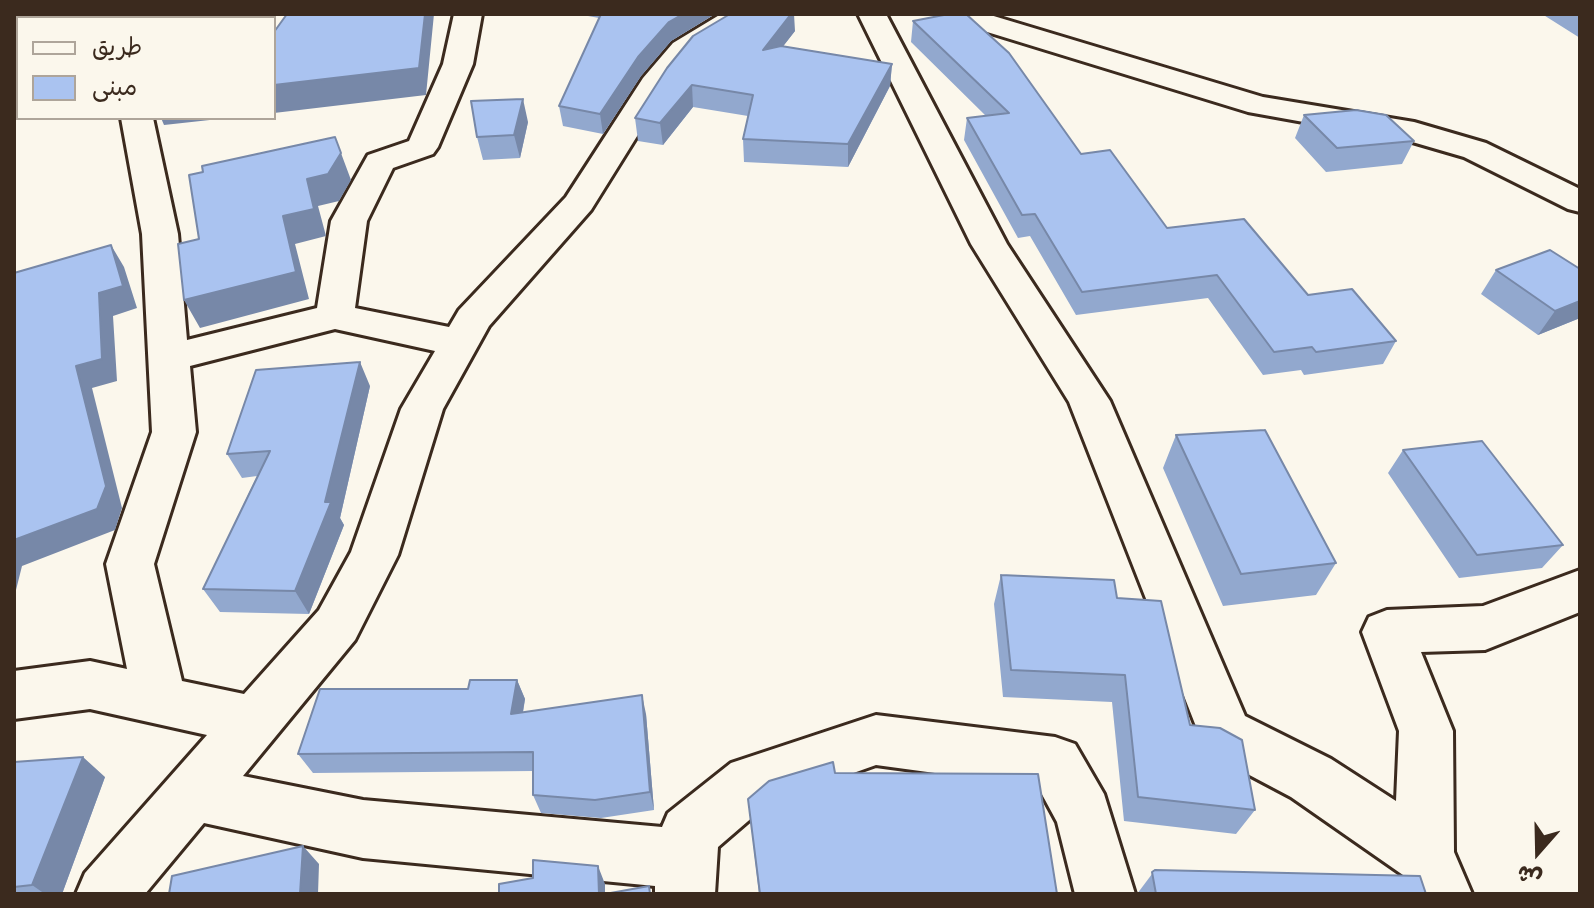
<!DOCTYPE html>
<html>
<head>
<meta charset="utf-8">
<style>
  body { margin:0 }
  #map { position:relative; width:1594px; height:908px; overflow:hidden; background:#fbf7ec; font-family:"Architects Daughter","Playpen Sans Arabic",sans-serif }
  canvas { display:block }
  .frame { position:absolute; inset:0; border:16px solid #3b2a1e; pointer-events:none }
  .legend { position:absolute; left:16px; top:16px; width:260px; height:104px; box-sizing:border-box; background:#fbf7ec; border:2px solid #aea59a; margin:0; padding:10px 14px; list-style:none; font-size:24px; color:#3b2a1e }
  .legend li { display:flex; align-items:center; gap:16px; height:40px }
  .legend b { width:40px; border:2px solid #aea59a }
  .north { position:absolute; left:1498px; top:812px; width:80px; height:80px; -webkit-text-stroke:6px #fbf7ec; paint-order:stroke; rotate:200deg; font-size:22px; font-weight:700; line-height:32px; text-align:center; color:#3b2a1e }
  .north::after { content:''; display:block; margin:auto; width:28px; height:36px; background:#3b2a1e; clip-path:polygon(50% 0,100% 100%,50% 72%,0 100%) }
</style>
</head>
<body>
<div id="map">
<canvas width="1594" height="908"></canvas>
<div class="frame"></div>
<ul class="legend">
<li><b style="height:10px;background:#fbf7ec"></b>طريق</li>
<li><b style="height:22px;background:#aac3f0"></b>مبنى</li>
</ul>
<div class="north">ش</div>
</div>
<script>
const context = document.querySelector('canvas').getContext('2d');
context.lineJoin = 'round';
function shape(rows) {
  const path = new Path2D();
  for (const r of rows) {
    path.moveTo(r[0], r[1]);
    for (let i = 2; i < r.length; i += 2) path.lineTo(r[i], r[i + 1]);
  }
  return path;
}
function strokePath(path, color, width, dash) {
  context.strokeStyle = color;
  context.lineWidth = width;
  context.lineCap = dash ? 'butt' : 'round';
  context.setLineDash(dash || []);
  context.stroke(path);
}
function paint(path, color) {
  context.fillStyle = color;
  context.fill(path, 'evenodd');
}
const minor = shape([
  [219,14,247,14,244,18,216,18,219,14],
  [454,14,482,14,473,64,438,147,433,154,393,168,367,221,355,308,449,327,459,310,566,197,643,78,673,43,721,14,754,14,750,20,693,55,667,88,591,210,489,326,443,409,398,555,355,640,243,776,363,800,662,827,668,813,731,763,876,715,1055,737,1075,744,1104,794,1135,894,1075,894,1057,822,1038,787,876,765,769,803,718,847,715,894,655,894,655,886,363,858,204,823,145,894,76,894,85,873,207,735,90,709,14,719,14,671,90,661,127,669,106,564,152,432,142,234,121,118,153,118,178,234,187,340,317,308,331,221,368,155,409,141,443,64,454,14],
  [335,329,435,351,401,409,351,552,319,610,244,694,182,681,154,564,196,432,190,366,335,329],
  [858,14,886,14,1007,244,1110,401,1245,716,1331,759,1396,801,1399,731,1362,632,1369,617,1387,610,1483,606,1580,570,1580,612,1485,650,1421,652,1453,731,1454,852,1472,894,1411,894,1403,875,1291,797,1206,752,1069,402,971,244,858,14],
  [944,14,987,14,1263,97,1414,122,1486,143,1580,189,1580,212,1568,209,1464,157,1409,141,1248,112,948,20,944,14]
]);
strokePath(minor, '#3b2a1e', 6);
paint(minor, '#fbf7ec');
paint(shape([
  [577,14,715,14,671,41,641,76,603,134,563,126,559,106,599,18],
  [730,14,795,31,783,46,892,64,890,86,848,167,744,162,743,139,748,116,693,107,663,145,638,141,635,118],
  [1542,14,1580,14,1580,38],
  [913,21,1081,154,1167,228,1308,295,1396,341,1383,364,1304,375,1301,370,1263,375,1208,298,1076,315,1030,236,1018,238,964,140,967,118,986,116,911,42],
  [1304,115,1414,141,1402,164,1326,172,1295,138],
  [528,122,520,158,483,160,477,137],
  [1580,269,1580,318,1538,335,1481,294,1496,270],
  [370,386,340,518,344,525,309,614,220,612,203,589,257,476,242,478,227,454],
  [1176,435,1336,563,1316,595,1223,606,1163,468],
  [1403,450,1563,545,1542,568,1459,578,1388,473],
  [1001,575,1117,598,1190,725,1255,810,1236,834,1124,821,1112,702,1003,697,994,604],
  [517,680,525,699,523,713,646,714,654,810,601,818,541,813,533,795,533,771,313,773,298,754],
  [14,762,105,777,62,894,14,894],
  [835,773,1057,894,759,894,748,799],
  [1155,870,1426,894,1137,894]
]), '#92a8ce');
paint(shape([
  [171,14,190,14,191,18,170,18],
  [425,14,434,14,426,95,274,113,274,85],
  [683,14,715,14,671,41,641,76,603,134,600,114,638,57,669,22],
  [791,14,794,14,795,31,764,71,763,50],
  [892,64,890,86,848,167,848,144],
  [692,85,693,107,663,145,660,123],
  [523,99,528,122,520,158,514,135],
  [161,118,228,118,164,125],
  [335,137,351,180,339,201,318,206,326,236,295,244,309,299,200,328,184,300,283,216],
  [111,245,124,267,137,308,113,316,117,381,92,388,122,508,115,530,22,566,14,598,14,540,76,366,99,293],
  [1580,301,1580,318,1538,335,1555,311],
  [360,362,370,386,340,518,344,525,309,614,295,591,325,502],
  [517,680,525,699,519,734,511,714],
  [642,695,646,714,654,810,650,792],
  [83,757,105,777,62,894,45,894,32,885],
  [303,846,319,864,318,894,300,894],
  [598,866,605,884,605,894,599,894]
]), '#7788a8');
const building = shape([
  [67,14,171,14,170,18,65,18,67,14],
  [287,14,425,14,419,68,274,85,274,32,287,14],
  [601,14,683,14,669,22,638,57,600,114,559,106,601,14],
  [730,14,791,14,763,50,781,46,892,64,848,144,743,139,753,95,692,85,660,123,635,118,667,68,693,36,730,14],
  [949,14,966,14,1009,53,1081,154,1110,150,1167,228,1244,219,1308,295,1352,289,1396,341,1316,352,1312,347,1274,352,1217,275,1082,292,1035,214,1022,215,967,118,1009,113,913,21,949,14],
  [523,99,514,135,477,137,471,101,523,99],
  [1356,110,1386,115,1414,141,1337,148,1304,115,1356,110],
  [335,137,341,153,328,174,307,179,314,209,283,216,296,272,184,300,178,244,199,239,189,175,203,172,202,166,335,137],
  [111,245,123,286,99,293,102,359,76,366,106,486,97,509,14,540,14,273,111,245],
  [1550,250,1580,269,1580,301,1555,311,1496,270,1550,250],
  [360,362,325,502,331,502,295,591,203,589,270,451,227,454,256,370,360,362],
  [1265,430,1336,563,1241,574,1176,435,1265,430],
  [1482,441,1563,545,1477,555,1403,450,1482,441],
  [1001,575,1114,580,1117,598,1161,601,1190,725,1220,728,1242,740,1255,810,1138,797,1125,675,1011,670,1001,575],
  [470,680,517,680,511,714,642,695,650,792,595,800,533,795,533,752,298,754,320,689,468,689,470,680],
  [83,757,32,885,14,887,14,762,83,757],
  [833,762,835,773,1038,774,1057,894,760,894,748,799,769,781,833,762],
  [303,846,300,894,169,894,172,876,303,846],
  [533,860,598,866,599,894,499,894,499,884,533,878,533,860],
  [1155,870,1420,876,1426,894,1156,894,1152,872,1155,870],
  [649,886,650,894,605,894,649,886]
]);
paint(building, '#aac3f0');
strokePath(building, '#7788a8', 2);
</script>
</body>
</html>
